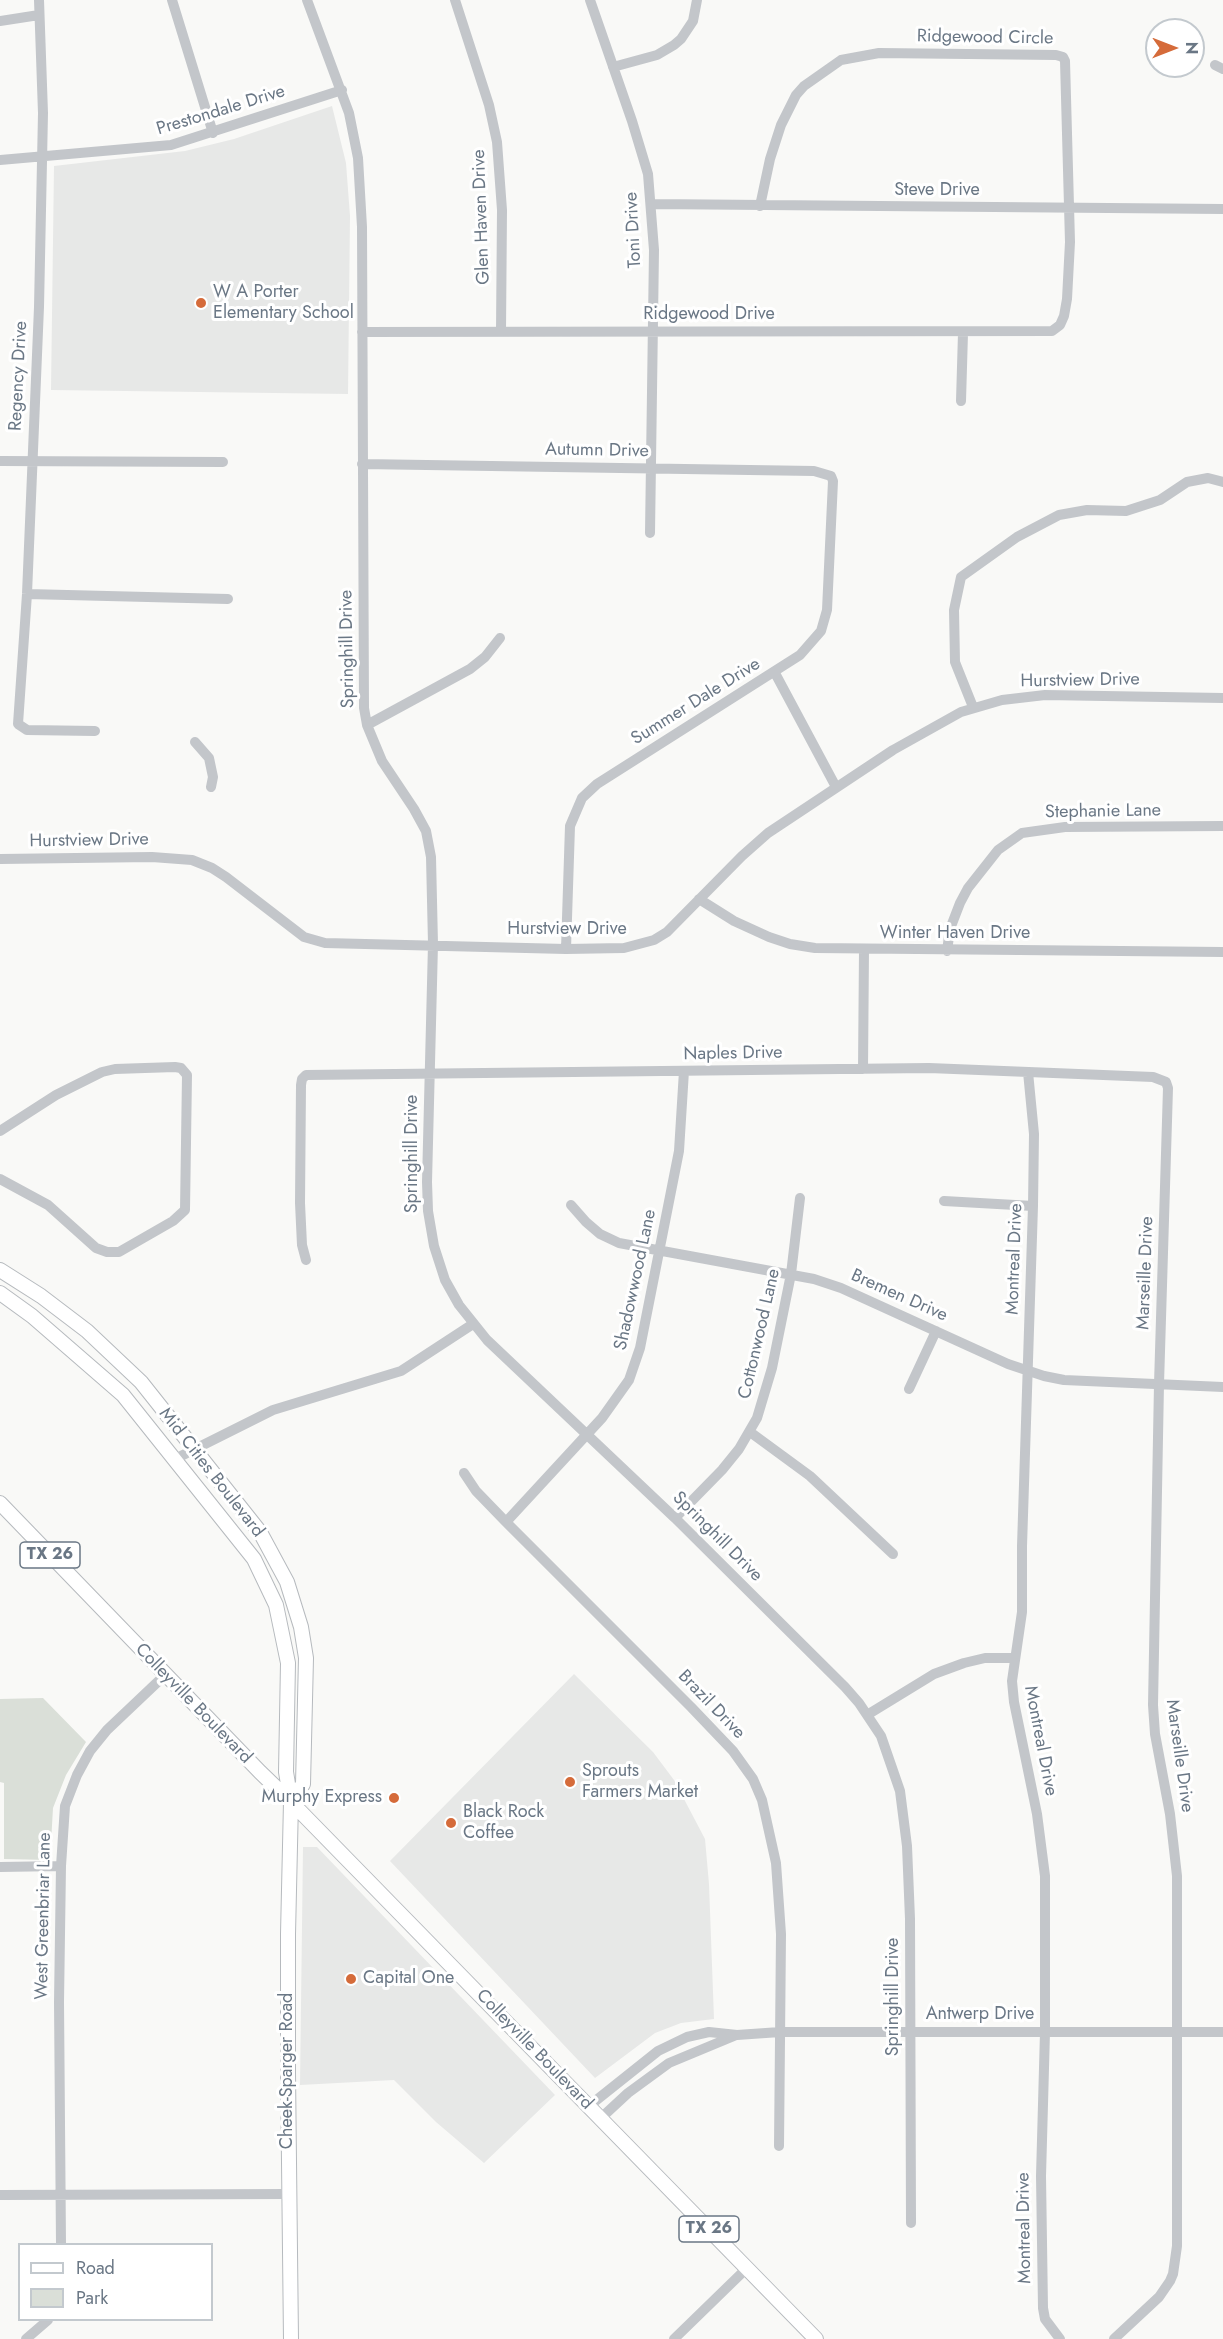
<!DOCTYPE html>
<html>
<head>
<meta charset="utf-8">
<style>
  body { margin:0 }
  #map { position:relative; width:1223px; height:2339px; overflow:hidden; background:#f9f9f7; font-family:Jost,sans-serif }
  canvas { display:block }
  .legend { position:absolute; left:18px; top:2243px; width:195px; height:78px; box-sizing:border-box; background:#fff; border:2px solid #c3c9ce; margin:0; padding:8px 10px; list-style:none; font-size:18px; color:#6a7785 }
  .legend li { display:flex; align-items:center; gap:12px; height:30px }
  .legend b { width:30px; border:2px solid #c3c9ce }
  .north { position:absolute; left:1145px; top:18px; width:60px; height:60px; box-sizing:border-box; background:#fff; border:2px solid #c3c9ce; border-radius:50%; rotate:90deg; font-size:16px; font-weight:700; line-height:24px; text-align:center; color:#6a7785 }
  .north::after { content:''; display:block; margin:auto; width:21px; height:27px; background:#d56b3a; clip-path:polygon(50% 0,100% 100%,50% 72%,0 100%) }
</style>
</head>
<body>
<div id="map">
<canvas width="1223" height="2339"></canvas>
<ul class="legend">
<li><b style="height:8px;background:#fff"></b>Road</li>
<li><b style="height:16px;background:#dadfd8"></b>Park</li>
</ul>
<div class="north">N</div>
</div>
<script>
const context = document.querySelector('canvas').getContext('2d');
context.lineJoin = 'round';
function paint(path, color) {
  context.fillStyle = color;
  context.fill(path, 'evenodd');
}
function shape(rows) {
  const path = new Path2D();
  for (const r of rows) {
    path.moveTo(r[0], r[1]);
    for (let i = 2; i < r.length; i += 2) path.lineTo(r[i], r[i + 1]);
  }
  return path;
}
function strokePath(path, color, width, dash) {
  context.strokeStyle = color;
  context.lineWidth = width;
  context.lineCap = dash ? 'butt' : 'round';
  context.setLineDash(dash || []);
  context.stroke(path);
}
function write(font, color, halo, rows, align = 'center') {
  context.font = font + ' Jost,sans-serif';
  context.lineWidth = 6;
  context.setLineDash([]);
  context.textBaseline = 'middle';
  context.strokeStyle = halo;
  context.fillStyle = color;
  for (const [text, x, y, turn = 0] of rows) {
    context.save();
    context.translate(x, y);
    context.rotate((+turn || 0) * Math.PI / 180);
    context.textAlign = isNaN(turn) ? turn : align;
    if (halo) context.strokeText(text, 0, 0);
    context.fillText(text, 0, 0);
    context.restore();
  }
}
paint(shape([
  [332,106,346,163,350,216,348,394,51,390,54,166,185,151,234,139],
  [574,1674,653,1752,674,1780,705,1839,709,1884,714,2019,681,2023,655,2033,595,2078,390,1861],
  [303,1847,317,1847,555,2095,484,2163,436,2122,394,2080,300,2085]
]), '#e7e8e7');
paint(shape([
  [43,1698,86,1742,66,1775,53,1808,50,1860,4,1859,4,1783,0,1782,0,1699]
]), '#dadfd8');
const major = shape([
  [0,1270,41,1296,87,1331,141,1382,260,1532,287,1582,301,1627,306,1658,303,1784,291,1802],
  [0,1293,32,1316,123,1395,254,1559,276,1605,288,1663,286,1772,291,1802,288,1934,288,2073,291,2339],
  [0,1503,260,1772,291,1802,816,2339]
]);
strokePath(major, '#b6babe', 16);
strokePath(shape([
  [39,0,43,113,39,307,27,594,18,724,27,730,95,731],
  [172,0,213,133],
  [307,0,349,113,358,158,362,227,364,708,367,725,382,761,414,809,426,831,431,857,433,944,427,1182,428,1211,434,1246,445,1280,459,1305,487,1340,675,1518,845,1687,859,1703,881,1736,900,1791,907,1846,910,1919,911,2223],
  [455,0,489,105,497,142,502,210,501,331],
  [590,0,632,121,648,174,654,250,650,533],
  [0,21,39,15],
  [1215,65,1223,69],
  [613,67,657,55,674,45,681,39,693,21,697,0],
  [0,160,171,145,342,90],
  [651,204,1223,209],
  [362,332,1052,331,1060,325,1064,316,1067,299,1070,242,1065,61,1063,57,1056,55,879,53,841,60,804,86,796,95,781,125,770,159,760,206],
  [961,401,963,333],
  [0,461,223,462],
  [362,464,814,471,831,476,833,481,827,610,821,631,800,655,597,784,582,798,570,826,566,949],
  [27,594,228,599],
  [775,673,836,787],
  [973,707,955,662,954,610,961,577,1017,537,1059,515,1087,510,1126,511,1160,500,1187,482,1208,478,1223,482],
  [367,725,470,669,485,657,500,638],
  [195,742,209,758,213,777,211,787],
  [0,859,152,857,192,860,212,868,226,877,304,937,325,943,566,949,624,948,654,940,667,932,742,856,768,833,893,750,961,712,1002,700,1045,695,1223,698],
  [699,899,734,921,769,937,790,944,815,948,1223,952],
  [947,951,950,929,960,903,968,888,998,850,1022,833,1065,827,1223,826],
  [863,1069,864,950],
  [1028,1072,1034,1134,1033,1206,1022,1546,1022,1612,1012,1681,1014,1702,1037,1814,1045,1876,1045,2032,1041,2176,1043,2308,1045,2319,1060,2339],
  [0,1131,56,1095,102,1072,115,1069,175,1067,181,1068,187,1075,185,1210,173,1221,119,1252,107,1252,96,1248,48,1205,0,1179],
  [944,1201,1033,1206],
  [571,1205,586,1222,600,1234,619,1243,814,1279,841,1288,1008,1364,1044,1376,1064,1380,1223,1387],
  [306,1260,302,1245,300,1203,301,1085,302,1079,306,1075,929,1068,1153,1077,1166,1082,1168,1088,1159,1384,1153,1705,1155,1734,1170,1814,1177,1876,1177,2246,1173,2274,1170,2281,1159,2297,1114,2339],
  [909,1389,936,1331],
  [750,1432,810,1476,893,1554],
  [175,1459,273,1410,401,1371,473,1324],
  [464,1473,476,1491,506,1522,691,1707,733,1751,753,1779,762,1800,776,1863,781,1934,779,2146],
  [675,1518,722,1470,739,1449,757,1418,772,1368,791,1274,800,1198],
  [506,1522,602,1418,629,1380,640,1348,679,1151,684,1071],
  [867,1715,934,1674,964,1663,985,1658,1015,1658],
  [0,1867,61,1866],
  [589,2106,658,2051,687,2037,709,2032,737,2035,780,2032,1223,2032],
  [601,2118,628,2093,669,2063,734,2036],
  [0,2195,288,2194],
  [61,2244,59,2002,61,1866,65,1806,77,1775,90,1751,107,1730,165,1675],
  [26,2339,48,2320],
  [674,2339,747,2268]
]), '#c3c6ca', 10);
strokePath(major, '#fff', 14);
for (const [x, y, r, color] of [
  [201,303,6,"#d56b3a"],
  [570,1782,6,"#d56b3a"],
  [394,1798,6,"#d56b3a"],
  [451,1823,6,"#d56b3a"],
  [351,1979,6,"#d56b3a"]
]) {
  const dot = new Path2D();
  dot.arc(x, y, r, 0, 2 * Math.PI);
  context.fillStyle = color;
  context.fill(dot);
  strokePath(dot, '#fff', 2);
}
for (const [x, y, w] of [
  [50,1555,60],
  [709,2229,60]
]) {
  const box = new Path2D();
  box.roundRect(x - w / 2, y - 13, w, 26, 4.5);
  context.fillStyle = '#fff';
  context.fill(box);
  strokePath(box, '#6a7785', 1.5);
}
write('bold 16px', '#6a7785', null, [
  ["TX 26",50,1555],
  ["TX 26",709,2229]
]);
write('18px', '#6a7785', '#fff', [
  ["Ridgewood Circle",985,38,1],
  ["Prestondale Drive",221,111,-17],
  ["Steve Drive",937,191],
  ["Glen Haven Drive",482,217,-92],
  ["Toni Drive",634,230,-93],
  ["Ridgewood Drive",709,315],
  ["Regency Drive",19,376,-87],
  ["Autumn Drive",597,451,1],
  ["Springhill Drive",348,649,-91],
  ["Hurstview Drive",1080,681,-1],
  ["Summer Dale Drive",696,702,-32],
  ["Stephanie Lane",1103,812,-1],
  ["Hurstview Drive",89,841,-1],
  ["Hurstview Drive",567,930],
  ["Winter Haven Drive",955,934],
  ["Naples Drive",733,1054,-1],
  ["Springhill Drive",413,1154,-90],
  ["Montreal Drive",1015,1259,-88],
  ["Marseille Drive",1146,1273,-88],
  ["Shadowwood Lane",636,1280,-78],
  ["Bremen Drive",899,1296,24],
  ["Cottonwood Lane",760,1334,-77],
  ["Mid Cities Boulevard",211,1473,52],
  ["Springhill Drive",717,1537,45],
  ["Colleyville Boulevard",193,1704,46],
  ["Brazil Drive",711,1705,46],
  ["Montreal Drive",1040,1741,79],
  ["Marseille Drive",1179,1756,82],
  ["West Greenbriar Lane",44,1916,-89],
  ["Springhill Drive",894,1997,-90],
  ["Antwerp Drive",980,2015],
  ["Colleyville Boulevard",534,2050,46],
  ["Cheek-Sparger Road",288,2071,-90],
  ["Montreal Drive",1025,2228,-91]
]);
write('18px', '#6a7785', '#fff', [
  ["W A Porter",213,293],
  ["Elementary School",213,314],
  ["Sprouts",582,1772],
  ["Farmers Market",582,1793],
  ["Murphy Express",382,1798,"right"],
  ["Black Rock",463,1813],
  ["Coffee",463,1834],
  ["Capital One",363,1979]
], 'left');
</script>
</body>
</html>
